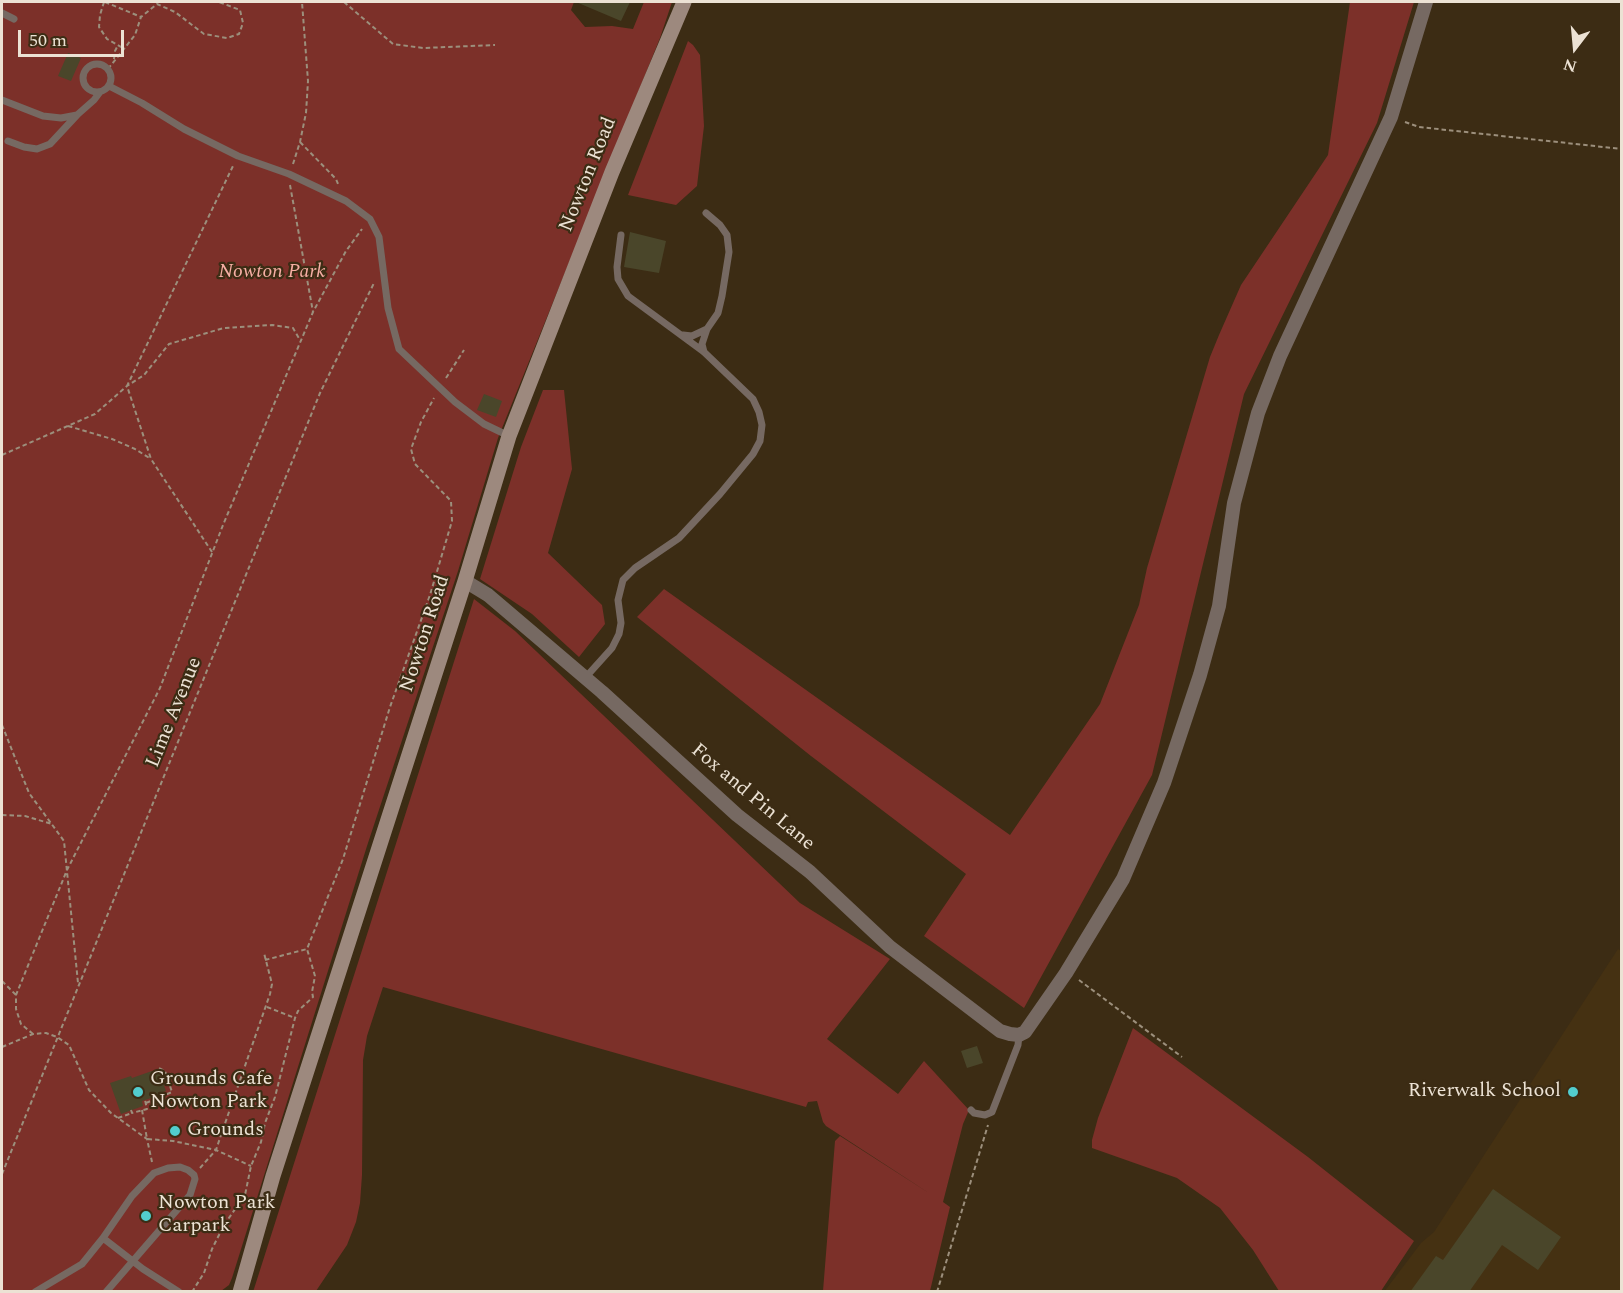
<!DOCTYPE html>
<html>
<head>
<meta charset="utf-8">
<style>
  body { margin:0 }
  #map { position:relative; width:1623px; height:1293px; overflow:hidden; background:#3c2c14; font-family:Spectral,serif }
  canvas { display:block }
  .frame { position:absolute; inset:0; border:3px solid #ece2d4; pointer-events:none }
  .north { position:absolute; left:1545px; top:18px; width:60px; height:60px; -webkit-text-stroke:4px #3c2c14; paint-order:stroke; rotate:196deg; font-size:16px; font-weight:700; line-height:24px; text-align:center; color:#ece2d4 }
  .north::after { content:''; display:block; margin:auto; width:21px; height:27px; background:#ece2d4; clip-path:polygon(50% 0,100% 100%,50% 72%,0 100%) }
  .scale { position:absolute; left:18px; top:30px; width:106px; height:27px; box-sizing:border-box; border:3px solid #ece2d4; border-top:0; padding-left:8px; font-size:18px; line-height:21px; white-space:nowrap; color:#ece2d4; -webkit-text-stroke:4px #3c2c14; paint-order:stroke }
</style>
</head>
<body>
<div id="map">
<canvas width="1623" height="1293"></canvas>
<div class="frame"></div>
<div class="north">N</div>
<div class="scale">50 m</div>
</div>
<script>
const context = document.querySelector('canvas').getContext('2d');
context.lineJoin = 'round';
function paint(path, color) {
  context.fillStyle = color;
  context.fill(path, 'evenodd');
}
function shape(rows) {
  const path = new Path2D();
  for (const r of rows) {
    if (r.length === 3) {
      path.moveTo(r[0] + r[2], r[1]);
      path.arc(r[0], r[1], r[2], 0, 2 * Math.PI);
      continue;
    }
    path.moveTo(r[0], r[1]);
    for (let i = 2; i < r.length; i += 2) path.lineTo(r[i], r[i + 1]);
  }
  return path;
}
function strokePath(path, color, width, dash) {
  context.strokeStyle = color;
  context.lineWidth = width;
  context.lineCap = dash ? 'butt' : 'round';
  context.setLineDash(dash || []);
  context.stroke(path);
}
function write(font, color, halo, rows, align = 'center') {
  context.font = font + ' Spectral,serif';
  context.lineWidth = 4.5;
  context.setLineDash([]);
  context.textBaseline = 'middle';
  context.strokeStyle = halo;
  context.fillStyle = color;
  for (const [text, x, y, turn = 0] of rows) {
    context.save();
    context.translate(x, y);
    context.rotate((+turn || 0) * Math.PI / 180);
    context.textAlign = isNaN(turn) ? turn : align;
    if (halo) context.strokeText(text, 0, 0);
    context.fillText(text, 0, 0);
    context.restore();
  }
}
paint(shape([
  [1618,949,1621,951,1621,1291,1384,1292,1421,1243,1434,1232]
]), '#453112');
paint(shape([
  [2,2,574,2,571,10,585,27,612,26,633,29,644,2,672,2,660,38,498,438,458,571,367,846,232,1278,229,1285,221,1291,2,1291],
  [1350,2,1414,2,1377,123,1244,394,1152,775,1024,1008,924,936,966,874,811,756,637,617,664,589,1010,835,1100,704,1139,605,1147,568,1210,357,1219,335,1241,285,1328,155],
  [688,41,693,45,700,55,704,126,697,186,676,205,628,195],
  [543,390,564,390,572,469,548,553,602,605,605,624,579,657,532,614,480,579,521,447],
  [474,599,515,631,800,903,890,959,827,1039,898,1094,924,1061,969,1110,963,1124,943,1202,950,1207,930,1291,823,1291,835,1141,840,1136,932,1195,826,1126,823,1122,817,1101,808,1102,806,1107,383,987,367,1036,363,1060,362,1175,360,1203,356,1222,347,1245,316,1291,253,1292],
  [1133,1028,1308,1157,1414,1241,1381,1291,1279,1291,1253,1250,1220,1208,1177,1178,1092,1148,1092,1140,1098,1118]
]), '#7c3029');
paint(shape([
  [576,2,630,2,621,21],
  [68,53,81,58,71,81,58,76],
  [630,232,666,241,659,273,624,267],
  [484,394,502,401,496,417,477,410],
  [977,1046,983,1063,967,1068,961,1051],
  [152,1071,152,1074,159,1071,166,1091,160,1093,160,1095,142,1101,143,1106,121,1114,110,1083,131,1076,132,1078],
  [1493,1189,1561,1237,1538,1270,1502,1245,1469,1292,1410,1292,1436,1256,1443,1260]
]), '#4a462a');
strokePath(shape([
  [104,2,100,15,99,27,107,39,123,48],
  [105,2,141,17],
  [344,2,393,44,423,48,495,45],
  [114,59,115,51,118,45],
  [108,69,135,35,141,17,157,4,175,12,204,34,227,38,239,34,243,23,240,10,219,2],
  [1405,122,1419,127,1622,149],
  [300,142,336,179,338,184],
  [293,164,300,142,306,113,308,81,302,2],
  [290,185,313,312],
  [446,378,464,350],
  [68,426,112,439,135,449,151,459],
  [2,455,95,414,127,386,144,375,169,344,224,328,272,325,293,328,300,340],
  [212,552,151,459,127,386,233,166],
  [2,725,29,793,64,841,78,983],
  [2,815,25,816,52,824],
  [265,960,307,949],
  [1079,980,1182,1057],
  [2,981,16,995],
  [267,1007,295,1018],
  [33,1034,21,1024,16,1009,16,995,67,870,160,688,223,525,313,312,346,251,362,229],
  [2,1047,33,1034,46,1033,57,1037,69,1045,89,1090,111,1113,147,1139,152,1162],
  [146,1103,172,1092,165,1071,157,1067],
  [131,1110,132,1113,147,1109,145,1100],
  [142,1110,147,1139,173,1141,216,1150,251,1166],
  [118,1118,132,1113],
  [200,1168,216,1150,221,1135,270,994,272,984,264,953],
  [2,1174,320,393,374,283],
  [192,1292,204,1273,212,1249,224,1225,245,1195,251,1166,261,1142,265,1123,275,1097,295,1018,298,1011,313,997,312,992,315,976,307,949,343,859,390,707,430,595,452,521,451,501,415,464,411,449,421,422,434,398],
  [937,1292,988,1125]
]), '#9c8f7c', 2, [4.5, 3]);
strokePath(shape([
  [2,13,14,19],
  [97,78,14],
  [109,86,142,103,184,129,238,156,289,174,346,201,370,219,379,237,388,308,399,349,455,402,484,424,509,436],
  [2,100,43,116,61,118,77,115,94,100,100,92],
  [8,141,24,147,37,149,50,144,77,115],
  [683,335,692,336,707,329,718,313,722,296,729,252,727,235,720,225,706,213],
  [704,352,702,344,707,329],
  [585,678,612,648,619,634,621,623,618,600,623,580,635,568,679,538,720,494,753,454,760,441,762,425,759,412,753,399,704,352,628,296,618,279,617,267,621,235],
  [971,1110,974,1113,985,1115,992,1112,1018,1045,1019,1035],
  [103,1238,143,1269,179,1292],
  [35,1292,82,1264,103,1238,132,1196,154,1173,168,1168,180,1167,188,1170,194,1175,195,1179,190,1195,106,1292]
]), '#766962', 7);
strokePath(shape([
  [465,581,488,595,602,692,737,815,810,872,890,947,1000,1031,1010,1034,1019,1035,1025,1032,1066,973,1123,879,1164,783,1200,675,1219,606,1234,503,1258,413,1280,356,1391,117,1426,2]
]), '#766962', 14);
strokePath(shape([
  [240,1292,273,1176,465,581,509,436,612,172,684,2]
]), '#9d897e', 15);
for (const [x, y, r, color] of [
  [138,1092,6,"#52cdce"],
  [1573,1092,6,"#52cdce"],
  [175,1131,6,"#52cdce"],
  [146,1216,6,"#52cdce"]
]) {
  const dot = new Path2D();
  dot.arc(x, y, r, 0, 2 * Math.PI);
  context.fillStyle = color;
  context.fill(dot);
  strokePath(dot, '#3c2c14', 2);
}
write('20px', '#ece2d4', '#3c2c14', [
  ["Nowton Road",589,175,-68],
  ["Nowton Road",426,634,-72],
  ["Lime Avenue",175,713,-68],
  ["Fox and Pin Lane",752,798,40]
]);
write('italic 20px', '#f6aea4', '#3c2c14', [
  ["Nowton Park",272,273]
]);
write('20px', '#ece2d4', '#3c2c14', [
  ["Grounds Cafe",150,1080],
  ["Nowton Park",150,1103],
  ["Riverwalk School",1561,1092,"right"],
  ["Grounds",187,1131],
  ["Nowton Park",158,1204],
  ["Carpark",158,1227]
], 'left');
</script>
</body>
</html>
